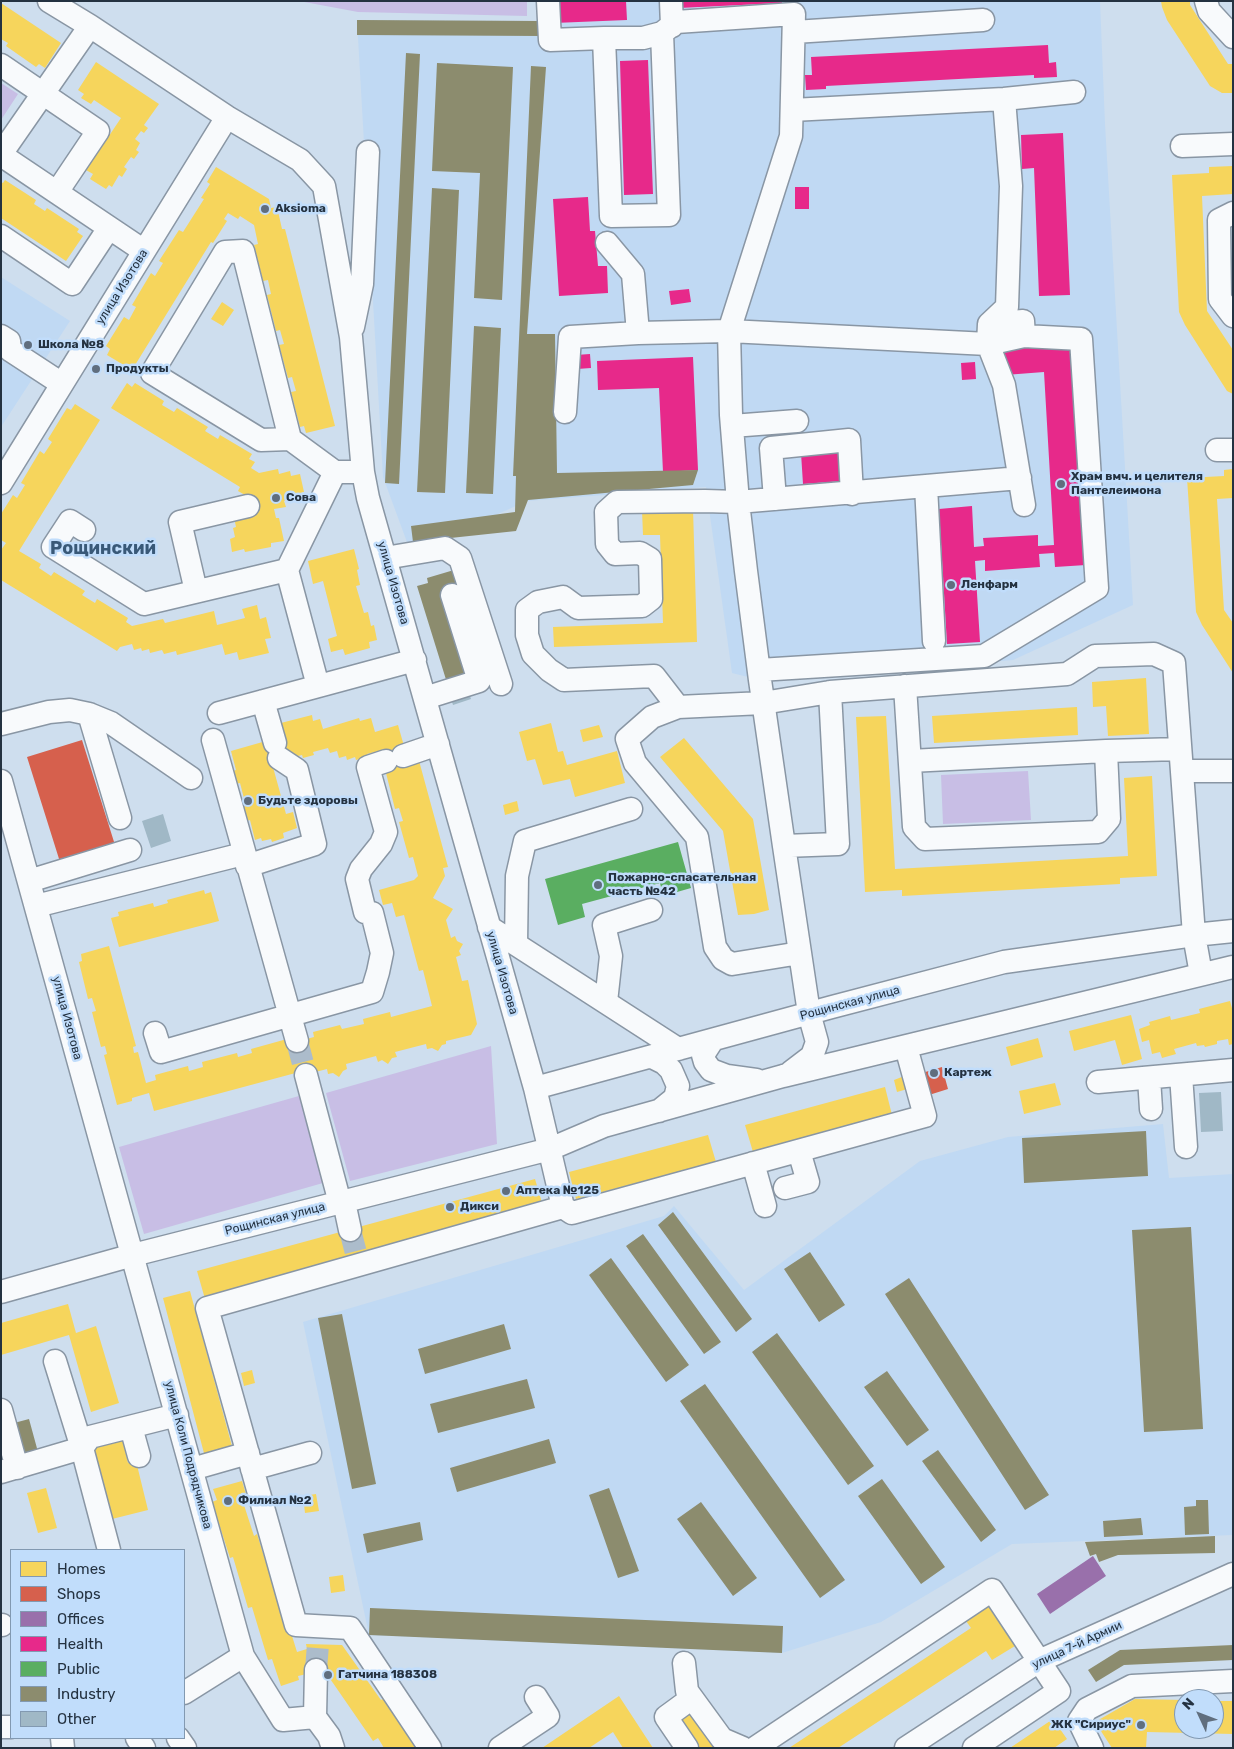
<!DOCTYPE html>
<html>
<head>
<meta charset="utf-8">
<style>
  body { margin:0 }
  #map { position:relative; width:1234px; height:1749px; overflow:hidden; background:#cedeee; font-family:Rubik,sans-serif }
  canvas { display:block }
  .frame { position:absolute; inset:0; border:2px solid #243241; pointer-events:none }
  .legend { position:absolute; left:10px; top:1549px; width:175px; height:190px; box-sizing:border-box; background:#c1ddfb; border:1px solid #8299b1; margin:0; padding:6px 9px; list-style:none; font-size:15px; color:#243241 }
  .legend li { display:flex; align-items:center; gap:10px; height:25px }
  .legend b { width:25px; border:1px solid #8299b1 }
  .north { position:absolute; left:1174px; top:1689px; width:50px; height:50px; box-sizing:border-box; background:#c1ddfb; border:1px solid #8299b1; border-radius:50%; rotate:313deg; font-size:14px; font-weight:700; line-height:20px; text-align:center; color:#243241 }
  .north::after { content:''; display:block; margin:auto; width:18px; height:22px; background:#606e7e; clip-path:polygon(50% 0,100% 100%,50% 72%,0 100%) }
</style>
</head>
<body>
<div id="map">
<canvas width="1234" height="1749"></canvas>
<div class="frame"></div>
<ul class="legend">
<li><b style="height:14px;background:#f6d55c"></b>Homes</li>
<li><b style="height:14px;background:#d6604d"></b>Shops</li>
<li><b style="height:14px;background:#9970ab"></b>Offices</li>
<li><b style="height:14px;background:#e7298a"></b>Health</li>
<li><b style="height:14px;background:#5aae61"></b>Public</li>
<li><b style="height:14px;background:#8c8c6e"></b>Industry</li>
<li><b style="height:14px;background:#a0b8c6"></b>Other</li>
</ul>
<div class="north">N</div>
</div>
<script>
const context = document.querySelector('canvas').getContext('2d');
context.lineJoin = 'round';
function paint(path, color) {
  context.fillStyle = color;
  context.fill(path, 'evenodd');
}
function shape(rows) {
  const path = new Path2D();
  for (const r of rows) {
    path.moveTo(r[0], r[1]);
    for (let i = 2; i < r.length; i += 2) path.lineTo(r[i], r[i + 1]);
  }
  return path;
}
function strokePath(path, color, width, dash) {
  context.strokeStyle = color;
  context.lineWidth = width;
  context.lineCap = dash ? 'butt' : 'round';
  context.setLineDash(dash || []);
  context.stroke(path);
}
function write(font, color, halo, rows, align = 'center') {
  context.font = font + ' Rubik,sans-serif';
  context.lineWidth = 5;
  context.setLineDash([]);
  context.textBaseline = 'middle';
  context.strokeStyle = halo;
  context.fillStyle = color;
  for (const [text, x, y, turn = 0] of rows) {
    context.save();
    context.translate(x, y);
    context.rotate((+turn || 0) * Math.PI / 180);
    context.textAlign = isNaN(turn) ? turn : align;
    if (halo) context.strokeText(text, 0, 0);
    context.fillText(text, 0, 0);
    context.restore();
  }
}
paint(shape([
  [540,1,1100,1,1105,124,1133,605,1013,660,760,680,732,673,706,487,527,501,411,553,383,477,357,20,541,21],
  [1,277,70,321,1,427],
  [1163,1124,1169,1178,1233,1174,1233,1535,1012,1544,881,1622,782,1653,369,1635,303,1322,664,1216,674,1206,744,1290,920,1161,1008,1137]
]), '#c0d9f3');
paint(shape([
  [299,1,527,1,527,16,358,12],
  [1,83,18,94,1,120],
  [1028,771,1031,820,943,824,941,775],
  [491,1046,497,1144,350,1181,326,1093],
  [306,1094,323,1183,144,1234,119,1147]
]), '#c8bee5');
paint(shape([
  [1161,1,1190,1,1190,5,1228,64,1233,64,1233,93,1222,93,1210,86,1167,20,1162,7],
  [1,3,61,43,45,68,39,64,36,67,6,46,8,43,1,39],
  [96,62,159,104,144,125,148,128,144,133,141,131,135,139,140,143,136,150,139,152,134,159,131,157,124,167,127,169,122,177,119,175,112,187,109,185,106,189,90,179,93,174,86,170,121,118,94,100,91,104,81,98,84,94,78,90],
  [1233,166,1233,194,1202,196,1207,311,1233,350,1233,394,1227,391,1185,325,1179,312,1172,175,1209,173,1209,167],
  [216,167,269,199,271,208,277,207,282,229,285,229,335,426,306,433,304,426,300,427,291,392,296,391,292,377,288,378,279,345,284,344,280,330,276,331,267,295,271,294,268,280,263,281,254,245,258,244,254,225,240,216,238,219,228,213,224,219,227,221,213,243,211,242,132,370,107,355,110,349,106,346,124,317,129,320,136,307,132,305,151,273,155,276,163,263,159,261,179,230,183,232,204,199,201,198,210,184,207,182],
  [5,180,36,200,34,204,45,211,47,208,79,229,77,232,83,236,66,261,1,218,1,182,3,183],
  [222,302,234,310,223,326,211,319],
  [127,383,132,387,135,383,164,401,162,405,174,412,177,408,208,427,205,431,218,439,220,435,252,454,249,459,255,462,251,468,259,473,278,469,279,474,290,471,291,476,300,474,304,492,295,494,296,499,284,501,286,507,274,509,276,518,279,518,284,541,271,543,271,547,245,552,244,549,232,552,230,539,235,537,233,528,236,527,234,517,252,499,238,491,240,487,111,408],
  [75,404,100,420,19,551,41,564,39,568,51,576,54,572,85,591,82,595,95,603,97,599,128,618,126,622,132,626,163,619,165,623,214,611,217,625,245,618,242,609,257,605,260,619,266,617,271,638,265,639,269,653,239,660,237,652,225,655,222,644,177,655,176,651,164,654,162,650,150,653,149,649,142,651,141,648,134,650,132,644,120,647,117,651,1,580,1,550,6,543,1,540,1,514,13,495,17,498,25,485,21,483,40,451,44,454,52,442,48,439,67,408,71,410],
  [1233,469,1233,498,1217,499,1224,610,1233,623,1233,673,1202,625,1196,612,1187,478,1224,476,1224,470],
  [693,509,697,642,554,647,553,627,663,623,660,535,643,535,642,510],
  [354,549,359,569,357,570,360,585,356,586,364,613,368,612,371,626,374,625,377,640,369,642,370,648,345,655,343,649,331,652,328,639,337,636,323,581,313,584,308,561],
  [1146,678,1149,734,1108,736,1106,706,1093,707,1092,682],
  [1077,707,1078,735,934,743,932,716],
  [312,715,313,721,320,719,323,729,359,718,360,721,371,718,375,732,398,725,404,746,418,757,448,867,443,868,445,876,433,898,453,909,446,920,451,938,455,936,457,941,463,944,459,951,461,955,456,957,462,981,468,980,477,1024,471,1035,446,1041,446,1044,442,1045,438,1051,432,1048,427,1049,426,1044,395,1052,397,1057,392,1058,388,1064,382,1060,378,1062,376,1056,346,1064,347,1069,343,1071,339,1077,333,1073,328,1074,327,1069,304,1075,303,1071,154,1111,149,1093,132,1098,132,1101,117,1105,104,1055,107,1054,105,1046,101,1047,92,1012,96,1011,92,998,88,999,79,962,82,961,81,954,109,946,136,1046,133,1047,134,1053,138,1052,146,1083,156,1080,155,1075,188,1066,189,1071,203,1067,202,1062,237,1053,238,1057,252,1053,251,1049,287,1039,295,1042,314,1037,313,1032,340,1025,342,1029,364,1024,363,1019,390,1012,391,1017,432,1006,423,970,419,971,404,915,396,917,392,903,383,905,379,890,414,880,418,876,413,857,409,858,399,822,403,821,399,808,395,809,386,773,390,772,383,750,367,754,368,757,356,760,355,757,347,760,346,756,339,758,337,751,330,753,328,748,313,752,314,755,303,758,302,755,294,757,293,754,271,760,286,814,293,812,297,828,283,833,284,838,272,842,271,839,262,841,261,838,255,840,250,820,246,821,242,807,246,806,240,783,236,784,233,771,236,770,231,751,266,741,277,724],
  [886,716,895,869,1128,856,1124,778,1152,776,1157,876,1120,878,1120,884,902,896,902,890,865,892,856,717],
  [551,723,558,752,563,751,567,765,617,751,625,783,575,797,570,779,543,785,535,759,527,761,519,732],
  [599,725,603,737,583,742,580,730],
  [684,738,753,819,769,910,754,914,738,915,723,831,660,757],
  [517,801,519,811,505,815,503,805],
  [204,890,205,894,211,892,219,921,119,947,111,918,119,916,118,912,153,903,154,907,168,903,167,900],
  [1230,1001,1233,1012,1233,1044,1229,1045,1228,1039,1217,1041,1217,1044,1205,1047,1204,1045,1197,1046,1196,1043,1174,1049,1176,1054,1162,1058,1160,1052,1152,1054,1149,1040,1142,1042,1139,1029,1150,1025,1149,1022,1170,1016,1171,1020,1200,1013,1199,1009],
  [1131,1015,1142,1059,1122,1065,1115,1040,1074,1051,1069,1031],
  [1038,1038,1043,1057,1011,1066,1006,1047],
  [907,1075,911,1088,897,1092,894,1080],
  [1055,1083,1061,1105,1024,1114,1019,1091],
  [885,1087,892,1115,753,1152,745,1125],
  [708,1135,716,1162,576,1199,569,1172],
  [535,1179,543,1206,205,1299,197,1271],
  [190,1291,233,1450,205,1457,163,1298],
  [68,1304,76,1333,96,1326,119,1403,91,1412,69,1335,1,1355,1,1323],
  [252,1370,255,1383,244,1386,241,1373],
  [122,1437,128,1463,136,1461,148,1510,112,1519,93,1444],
  [242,1481,248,1501,243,1502,254,1536,257,1534,273,1585,276,1584,297,1652,307,1649,306,1644,342,1645,381,1700,383,1699,416,1748,384,1748,378,1738,373,1741,324,1670,298,1676,299,1680,281,1686,272,1659,268,1660,252,1607,248,1608,233,1557,230,1558,212,1502,217,1500,213,1489],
  [46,1488,57,1528,38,1533,27,1493],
  [316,1494,319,1511,305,1513,303,1496],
  [343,1575,345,1591,331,1593,329,1577],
  [988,1606,1015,1646,992,1660,986,1651,838,1748,789,1748,971,1628,966,1621],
  [619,1696,653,1748,623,1748,613,1732,589,1748,542,1748],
  [1135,1699,1184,1700,1184,1729,1214,1729,1214,1701,1233,1701,1233,1734,1147,1732,1146,1748,1112,1748,1095,1722],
  [690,1710,715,1747,714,1748,698,1748,678,1718],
  [1053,1719,1067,1739,1054,1748,1010,1748]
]), '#f6d55c');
paint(shape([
  [82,740,115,845,60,862,27,757],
  [942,1067,948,1089,929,1095,922,1073]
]), '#d6604d');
paint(shape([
  [1093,1556,1106,1576,1050,1614,1037,1594]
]), '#9970ab');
paint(shape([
  [553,1,626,1,627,20,554,23],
  [678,1,782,1,782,3,679,8],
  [1048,45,1049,63,1056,62,1057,77,1034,78,1034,75,826,86,826,89,806,90,805,75,812,75,811,57],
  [648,60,653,194,624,195,620,61],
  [1063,133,1070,295,1039,296,1034,168,1022,169,1021,135],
  [795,187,809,187,809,209,795,209],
  [588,197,590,231,595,231,598,266,607,266,608,293,559,296,553,199],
  [689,289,691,302,671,305,669,291],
  [1072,343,1086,565,1055,567,1054,553,1039,554,1040,567,985,571,985,560,975,561,980,642,947,644,939,509,972,506,974,547,984,546,983,538,1038,535,1038,546,1054,545,1044,372,1005,375,1004,347],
  [590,354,591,368,577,369,576,355],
  [693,357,698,470,663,472,659,388,598,390,597,361],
  [975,362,976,379,962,380,961,363],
  [840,450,843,481,803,484,801,453]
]), '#e7298a');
paint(shape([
  [678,842,691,888,663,896,660,883,582,904,585,917,558,925,545,879]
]), '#5aae61');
paint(shape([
  [357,20,542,21,541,36,357,35],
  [406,53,420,54,399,484,385,483],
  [437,63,513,67,502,300,474,298,480,173,432,171],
  [531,66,546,67,527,334,555,334,557,473,698,470,693,485,528,500,516,531,413,542,411,526,515,512,516,476,513,476],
  [432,188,459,190,445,493,417,492],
  [474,326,501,328,493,494,466,493],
  [454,570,460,590,468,680,448,686,417,586,428,583,427,578],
  [1146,1131,1148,1176,1024,1183,1022,1138],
  [673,1212,752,1319,736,1332,658,1225],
  [1191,1227,1203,1429,1144,1432,1132,1230],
  [643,1234,721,1342,704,1354,626,1246],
  [810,1252,845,1305,819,1322,784,1269],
  [611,1258,689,1365,666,1382,589,1275],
  [909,1278,1049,1495,1025,1510,885,1294],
  [342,1314,376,1484,352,1489,318,1318],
  [504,1324,511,1349,425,1374,418,1349],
  [777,1333,874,1466,848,1485,752,1352],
  [887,1371,929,1430,907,1446,864,1387],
  [527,1379,535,1408,438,1433,430,1404],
  [705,1384,845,1580,820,1598,680,1401],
  [29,1419,38,1452,23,1456,14,1423],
  [549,1439,556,1463,457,1492,450,1468],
  [938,1450,996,1530,981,1542,922,1461],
  [882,1479,945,1567,921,1584,858,1496],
  [609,1488,639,1571,618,1578,589,1495],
  [1196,1500,1208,1500,1209,1534,1185,1535,1184,1507,1196,1506],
  [701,1502,757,1578,733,1596,677,1519],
  [1141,1518,1143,1535,1104,1537,1103,1521],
  [420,1522,423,1540,367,1553,363,1534],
  [1215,1536,1215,1553,1118,1555,1099,1562,1096,1554,1090,1556,1085,1542],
  [370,1608,783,1626,782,1653,369,1635],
  [1233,1645,1233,1660,1124,1665,1096,1682,1088,1670,1120,1650]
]), '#8c8c6e');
paint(shape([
  [468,690,471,699,453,705,450,695],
  [163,814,171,841,151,848,142,821],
  [1221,1092,1223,1131,1201,1132,1199,1093]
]), '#a0b8c6');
strokePath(shape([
  [297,1041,306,1075],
  [350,1230,357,1257],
  [316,1670,318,1644]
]), '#acbccb', 22, [22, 11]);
const minor = shape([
  [49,1,90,26,227,117,300,160,324,186,351,337,363,472,368,498,535,1088,563,1207,572,1213,925,1116,906,1047],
  [548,1,550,40,604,38],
  [671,1,672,26],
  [1206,1,1209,11,1233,37],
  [794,32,983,20],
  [1,65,98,131,57,192],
  [792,110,1004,99,1074,92],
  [1182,146,1233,144],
  [1,154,90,26],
  [1,155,144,251],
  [1233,213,1219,220,1220,299,1233,316],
  [1,236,72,284,109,228],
  [607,243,633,274,638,333,729,331,791,136,794,14,676,22,662,33,643,38,604,38,611,216,669,215,662,33],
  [989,324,1023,321,1024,336,988,344,989,324,1007,307,1011,186,1004,99],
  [353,327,362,284,368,152],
  [1,336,9,341,10,350,62,384],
  [565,412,570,337,638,333],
  [732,426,797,421],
  [290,439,261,440,152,373,225,252,243,251,290,439,335,472,363,472],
  [1217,450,1233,450],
  [1,483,227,117],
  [926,486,934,641],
  [775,499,771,448,849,440,852,494],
  [84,530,70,521,53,547,144,604,287,570,318,686],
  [385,558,445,548,460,558,501,684],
  [287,570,335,472],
  [196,591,180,522,248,506],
  [759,670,984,656,1097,588,1081,339,1024,336],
  [905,686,914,827,925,839,1098,832,1109,819,1106,751,1180,749],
  [425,698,479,681,452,595],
  [263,701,275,743],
  [678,707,654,676,564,680,549,670,533,654,527,635,527,610,538,602,563,597,578,608,642,606,651,599,650,559,640,553,615,554,607,544,606,512,617,502,705,501,738,502,1020,478],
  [219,713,415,660],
  [89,714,111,723,191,778],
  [1,724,49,712,70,710,89,714,120,818],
  [213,740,297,1041],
  [403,756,438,744],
  [910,761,1106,751],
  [1182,771,1233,771],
  [1,781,243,1656,283,1720,315,1717,316,1670],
  [784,846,838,844,830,692],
  [247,866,315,844,297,770,279,758],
  [29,881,130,850],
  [36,906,243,854],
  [365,912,357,879,361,869,381,844,386,832,368,767,386,761],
  [489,927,678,1049],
  [516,944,517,876,525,841,631,809],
  [800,953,732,964,723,959,715,947,697,837,635,763,627,739,652,717,678,707,763,703,830,692,1067,674,1095,656,1154,654,1174,663,1194,935,1201,974],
  [606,1002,611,956,604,925,651,910],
  [155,1033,161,1052,372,992,378,972,382,953,372,913],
  [712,1041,703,1055,705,1062,711,1070,727,1076,756,1080],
  [652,1057,664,1063,671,1070,678,1086,675,1098,659,1111],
  [791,1072,812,1056,817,1042,809,1013,784,846,760,680,746,571,738,502,731,415,729,331,988,344,1004,385,1024,505],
  [306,1075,340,1203],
  [1181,1075,1186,1147],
  [1149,1078,1151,1109],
  [1098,1082,1233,1070],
  [535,1088,832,1007,1004,962,1194,935,1233,931],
  [753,1163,765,1206],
  [785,1188,808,1182,799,1151],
  [344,1202,350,1230],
  [1,1292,133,1255,550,1149,604,1126,783,1076,1233,967],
  [55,1361,82,1448,109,1550],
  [1,1410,17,1468],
  [131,1427,139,1456],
  [192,1469,248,1453],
  [252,1469,310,1453],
  [1,1472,82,1448,90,1437,177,1415],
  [1,1625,2,1625],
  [684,1663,687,1691,722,1739,743,1748],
  [184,1693,243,1656],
  [315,1717,329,1736,333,1748],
  [1,1727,11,1727],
  [62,1738,63,1748],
  [137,1738,144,1748],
  [178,1738,185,1748],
  [430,1748,350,1628,296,1625,207,1308,563,1207],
  [500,1748,548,1716,536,1697],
  [687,1748,666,1717,692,1698],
  [755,1748,992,1590,1059,1691,974,1748],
  [906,1748,1039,1661,1233,1574],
  [1092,1748,1079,1721,1087,1709,1132,1686,1233,1681]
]);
strokePath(minor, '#8996a4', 25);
strokePath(minor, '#f8fafc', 22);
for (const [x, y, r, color] of [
  [265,209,5,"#606e7e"],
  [28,345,5,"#606e7e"],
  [96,369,5,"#606e7e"],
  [1061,484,5,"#606e7e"],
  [276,498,5,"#606e7e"],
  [951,585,5,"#606e7e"],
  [248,801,5,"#606e7e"],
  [598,885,5,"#606e7e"],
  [934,1073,5,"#606e7e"],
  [506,1191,5,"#606e7e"],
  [450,1207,5,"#606e7e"],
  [228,1501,5,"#606e7e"],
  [328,1675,5,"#606e7e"],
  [1141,1725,5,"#606e7e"]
]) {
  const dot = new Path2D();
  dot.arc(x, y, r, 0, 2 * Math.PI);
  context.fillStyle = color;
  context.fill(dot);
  strokePath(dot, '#c1ddfb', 2);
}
write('bold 12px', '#243241', '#c1ddfb', [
  ["Aksioma",275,209],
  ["Школа №8",38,345],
  ["Продукты",106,369],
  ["Храм вмч. и целителя",1071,477],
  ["Пантелеимона",1071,491],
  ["Сова",286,498],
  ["Ленфарм",961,585],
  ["Будьте здоровы",258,801],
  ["Пожарно-спасательная",608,878],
  ["часть №42",608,892],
  ["Картеж",944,1073],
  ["Аптека №125",516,1191],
  ["Дикси",460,1207],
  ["Филиал №2",238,1501],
  ["Гатчина 188308",338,1675],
  ["ЖК \"Сириус\"",1131,1725,"right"]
], 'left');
write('12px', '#243241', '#c1ddfb', [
  ["улица Изотова",122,287,-58],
  ["улица Изотова",393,583,74],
  ["улица Изотова",502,973,74],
  ["Рощинская улица",850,1003,-15],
  ["улица Изотова",67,1018,75],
  ["Рощинская улица",275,1219,-14],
  ["улица Коли Подрядчикова",188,1455,75],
  ["улица 7-й Армии",1077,1645,-25]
]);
write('bold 18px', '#395978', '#c1ddfb', [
  ["Рощинский",103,549]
]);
</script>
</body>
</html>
